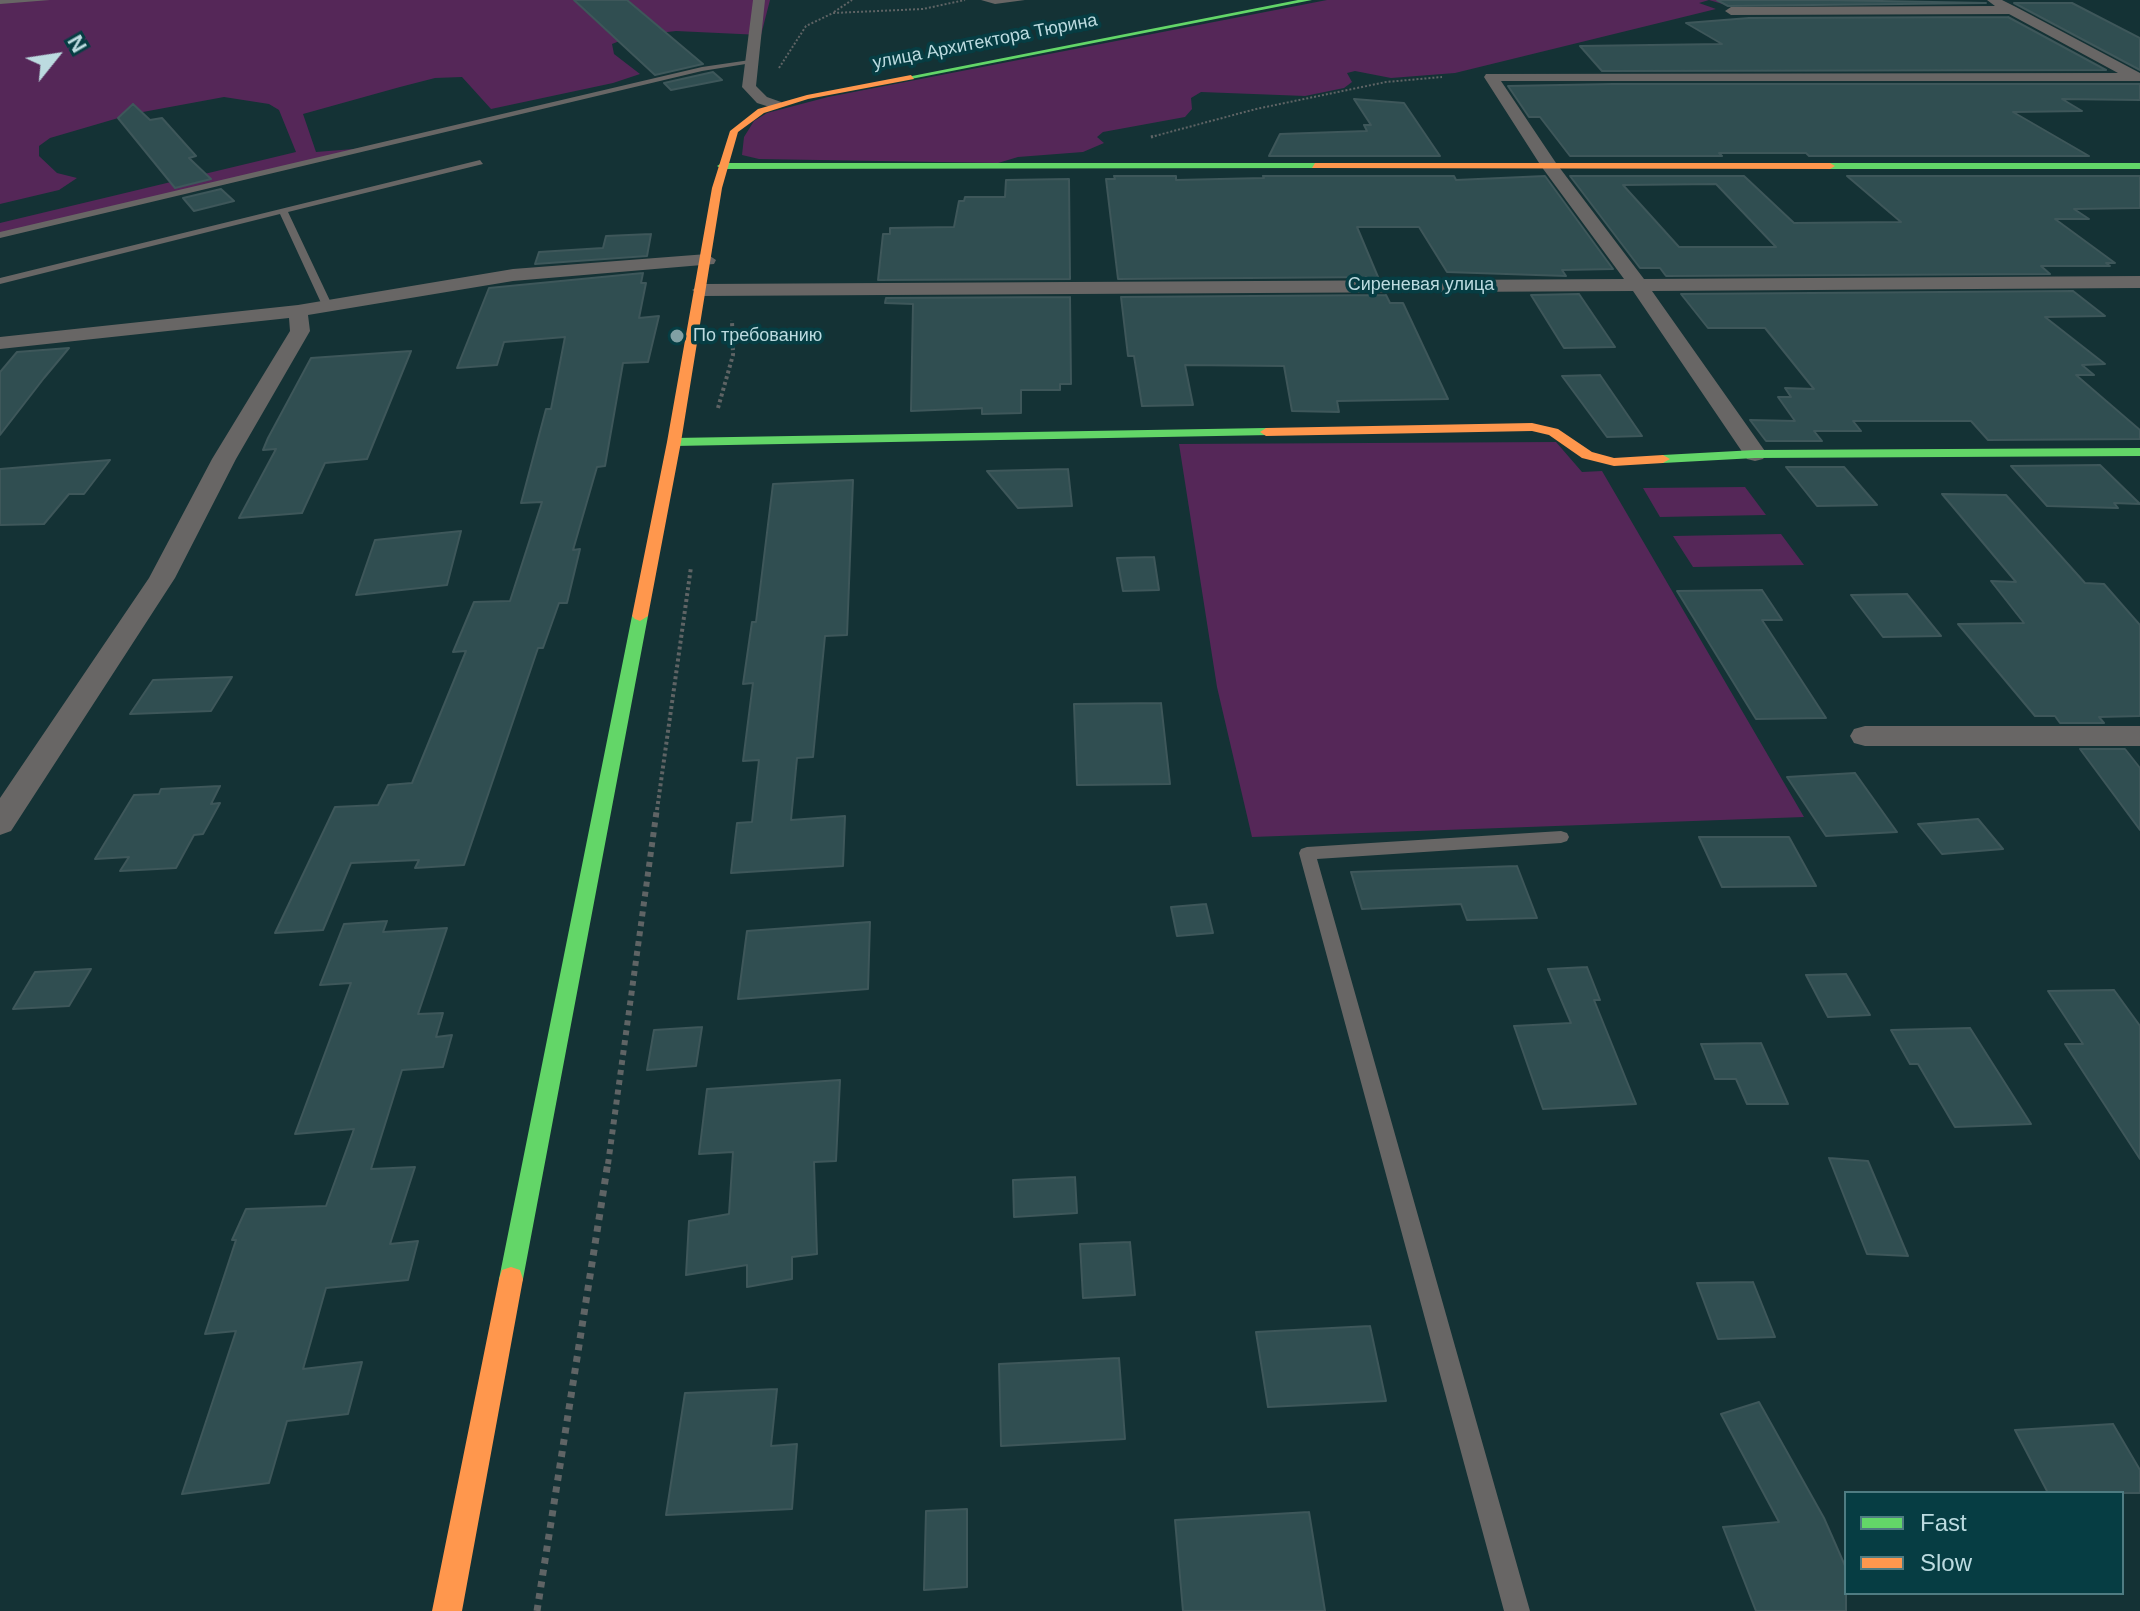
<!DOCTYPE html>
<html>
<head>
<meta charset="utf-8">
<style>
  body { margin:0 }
  #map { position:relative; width:2140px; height:1611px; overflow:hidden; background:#143235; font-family:Helvetica,sans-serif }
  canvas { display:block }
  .legend { position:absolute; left:1844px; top:1491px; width:280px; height:104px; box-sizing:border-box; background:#063d43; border:2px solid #4f7c82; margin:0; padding:10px 14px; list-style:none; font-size:24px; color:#bcdbe0 }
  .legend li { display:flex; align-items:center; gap:16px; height:40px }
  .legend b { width:40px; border:2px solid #4f7c82 }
  .north { position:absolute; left:16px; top:16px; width:80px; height:80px; -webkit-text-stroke:6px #063d43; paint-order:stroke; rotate:60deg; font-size:22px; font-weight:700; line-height:32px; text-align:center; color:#bcdbe0 }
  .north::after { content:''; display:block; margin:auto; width:28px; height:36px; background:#bcdbe0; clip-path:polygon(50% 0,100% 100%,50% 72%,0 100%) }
</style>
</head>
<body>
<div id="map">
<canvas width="2140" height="1611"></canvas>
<ul class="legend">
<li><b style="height:10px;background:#63d668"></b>Fast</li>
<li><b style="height:10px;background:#ff974d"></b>Slow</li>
</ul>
<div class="north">N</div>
</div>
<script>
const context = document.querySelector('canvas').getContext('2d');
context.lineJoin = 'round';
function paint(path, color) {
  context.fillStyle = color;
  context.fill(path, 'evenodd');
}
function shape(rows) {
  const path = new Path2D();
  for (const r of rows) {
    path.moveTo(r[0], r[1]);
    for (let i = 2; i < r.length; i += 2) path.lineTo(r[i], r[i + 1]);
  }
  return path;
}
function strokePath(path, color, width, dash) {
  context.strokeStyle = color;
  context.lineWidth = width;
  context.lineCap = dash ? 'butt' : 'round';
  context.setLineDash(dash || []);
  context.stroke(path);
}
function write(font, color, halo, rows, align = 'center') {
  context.font = font + ' Helvetica,sans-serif';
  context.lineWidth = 7;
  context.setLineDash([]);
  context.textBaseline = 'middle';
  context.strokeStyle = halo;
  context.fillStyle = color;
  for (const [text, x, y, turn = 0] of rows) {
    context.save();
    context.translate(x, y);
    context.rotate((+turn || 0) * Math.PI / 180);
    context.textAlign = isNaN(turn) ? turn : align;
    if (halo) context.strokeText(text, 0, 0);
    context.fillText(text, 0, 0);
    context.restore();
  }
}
paint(shape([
  [0,0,770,0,761,35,676,31,632,36,612,44,614,54,640,74,613,83,491,109,462,77,435,78,400,87,303,114,316,152,366,148,0,235,0,223,296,152,279,110,269,104,224,97,132,114,50,138,39,146,39,156,57,173,77,178,59,190,0,204],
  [1327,0,1747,0,1726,5,1709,0,1699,3,1716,9,1455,73,1391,78,1355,71,1347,73,1352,82,1344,88,1305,96,1201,92,1191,98,1192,109,1185,117,1103,132,1097,137,1104,143,1083,152,1018,157,998,163,759,159,742,155,744,137,754,121,767,113,828,97],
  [1556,442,1582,472,1602,471,1804,817,1252,837,1217,687,1179,444],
  [1745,487,1766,515,1660,517,1643,488],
  [1781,534,1804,565,1693,567,1673,536]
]), '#552758');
const building = shape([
  [574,0,627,0,703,64,655,75,574,0],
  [1717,0,1828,0,1986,3,1728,6,1717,0],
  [2014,3,2072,3,2140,38,2140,70,2014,3],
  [2008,17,2106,70,1602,71,1580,46,1722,44,1686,23,1749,18,2008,17],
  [713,72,722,80,671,90,664,83,713,72],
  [1613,84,2140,84,2140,100,2062,99,2082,111,2013,112,2089,156,1809,156,1806,153,1719,153,1722,156,1570,156,1540,117,1529,117,1508,86,1613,84],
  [1354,99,1404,103,1440,156,1269,156,1280,134,1367,131,1364,125,1371,125,1354,99],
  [133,104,150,120,162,118,196,156,189,158,211,179,175,188,118,118,133,104],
  [1114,176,1176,176,1176,180,1264,178,1263,176,1454,176,1456,180,1545,176,1613,269,1562,270,1566,276,1447,272,1419,227,1357,227,1378,277,1118,279,1106,179,1115,179,1114,176],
  [1570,176,1744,176,1794,223,1901,222,1847,176,2140,176,2140,208,2074,209,2089,219,2055,219,2115,263,2106,263,2110,266,2041,266,2050,274,1666,276,1660,268,1640,268,1570,176],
  [1716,184,1776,247,1679,247,1623,185,1716,184],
  [1069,179,1070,279,878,280,883,234,890,234,890,228,954,227,959,201,964,201,965,197,1005,197,1006,180,1069,179],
  [221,189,234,201,194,211,183,198,221,189],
  [651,234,647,256,535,264,539,252,603,248,606,236,651,234],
  [643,273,641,283,646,283,639,318,659,316,648,362,623,363,605,466,597,467,573,550,580,549,567,603,559,603,543,648,538,648,464,865,415,868,419,860,351,863,323,930,275,933,335,807,378,805,388,785,412,783,466,651,453,652,474,602,510,601,542,502,521,503,546,409,551,409,565,337,504,342,497,365,457,368,489,288,643,273],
  [2073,291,2105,316,2045,317,2105,364,2082,365,2094,375,2076,375,2140,430,2140,439,1988,440,1971,421,1853,421,1861,431,1814,431,1822,441,1766,441,1750,420,1795,421,1778,397,1791,397,1785,388,1814,389,1765,328,1708,328,1681,294,2073,291],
  [1579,294,1615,347,1564,348,1531,295,1579,294],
  [1386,295,1390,303,1403,303,1448,399,1337,401,1339,412,1292,411,1284,366,1185,365,1193,405,1142,406,1134,356,1128,356,1121,297,1386,295],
  [1070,297,1071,384,1060,384,1060,390,1021,390,1021,413,982,414,982,408,911,411,913,304,885,303,886,298,1070,297],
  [69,348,44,378,0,435,0,372,17,352,69,348],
  [411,351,367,459,325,463,302,513,239,518,276,449,263,450,268,438,311,358,411,351],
  [1600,375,1642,436,1607,437,1562,376,1600,375],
  [110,460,84,494,69,494,44,524,0,525,0,469,110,460],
  [2100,465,2140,504,2114,503,2118,508,2047,506,2011,466,2100,465],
  [1786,467,1844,467,1877,505,1817,506,1786,467],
  [1068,469,1072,506,1018,508,987,471,1068,469],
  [853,480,847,635,825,636,813,757,797,758,791,820,845,816,843,866,731,873,737,823,752,822,759,760,743,761,753,683,743,684,752,622,756,622,773,484,853,480],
  [1942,494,2006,495,2085,583,2104,584,2140,625,2140,716,2099,717,2104,723,2060,723,2055,716,2035,716,1958,624,2024,623,1991,581,2016,582,1942,494],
  [461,531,447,585,356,595,375,540,461,531],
  [1154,557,1159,590,1123,591,1117,558,1154,557],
  [1762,590,1782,620,1762,620,1826,718,1756,719,1677,591,1762,590],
  [1907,594,1941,636,1883,637,1851,595,1907,594],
  [232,677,211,711,130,714,153,680,232,677],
  [1161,703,1170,784,1077,785,1074,704,1161,703],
  [2080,749,2125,749,2140,768,2140,830,2080,749],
  [1855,773,1897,832,1826,836,1787,777,1855,773],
  [220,786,211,804,220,803,203,834,194,835,176,868,120,871,129,857,95,859,134,795,159,794,161,789,220,786],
  [1978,819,2003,849,1942,854,1918,824,1978,819],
  [1699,837,1789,837,1816,886,1722,887,1699,837],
  [1517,866,1537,918,1467,920,1461,904,1362,909,1351,872,1517,866],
  [1206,904,1213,933,1177,936,1171,907,1206,904],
  [387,921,383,932,447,928,418,1014,443,1013,436,1037,452,1035,443,1067,402,1070,371,1169,415,1167,390,1244,418,1241,408,1280,326,1288,303,1369,362,1362,348,1414,287,1421,269,1483,182,1494,236,1331,205,1334,236,1240,232,1240,246,1209,326,1206,354,1129,295,1134,351,983,320,985,344,924,387,921],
  [870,922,868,989,738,999,747,931,870,922],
  [1587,967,1600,1000,1594,1000,1636,1104,1543,1109,1514,1026,1571,1023,1548,969,1587,967],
  [91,969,69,1006,13,1009,35,972,91,969],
  [1846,974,1870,1015,1828,1017,1806,975,1846,974],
  [2114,990,2140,1026,2140,1159,2065,1044,2083,1044,2048,991,2114,990],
  [702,1027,696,1066,647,1070,654,1030,702,1027],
  [1970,1028,2031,1124,1955,1127,1918,1064,1910,1064,1891,1030,1970,1028],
  [1761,1043,1788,1104,1747,1104,1736,1079,1715,1079,1701,1044,1761,1043],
  [840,1080,836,1161,814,1162,817,1254,792,1257,792,1279,747,1287,747,1265,686,1275,689,1221,729,1214,733,1152,699,1154,707,1089,840,1080],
  [1829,1158,1868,1161,1908,1256,1867,1254,1829,1158],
  [1075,1177,1077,1213,1014,1217,1013,1180,1075,1177],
  [1130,1242,1135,1295,1083,1298,1080,1244,1130,1242],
  [1753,1282,1775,1337,1718,1339,1697,1283,1753,1282],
  [1370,1326,1386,1401,1268,1407,1256,1332,1370,1326],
  [1119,1358,1125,1439,1001,1446,999,1364,1119,1358],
  [777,1389,771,1446,797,1444,792,1509,666,1515,685,1393,777,1389],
  [1759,1402,1824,1518,1846,1568,1846,1611,1756,1611,1723,1527,1779,1522,1721,1414,1759,1402],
  [2113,1424,2140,1470,2140,1493,2048,1493,2015,1430,2113,1424],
  [967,1509,967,1587,924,1590,926,1511,967,1509],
  [1309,1512,1325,1611,1183,1611,1175,1520,1309,1512]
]);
paint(building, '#304e51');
strokePath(building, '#3e575a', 2);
strokePath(shape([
  [834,12,852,0],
  [779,68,806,26,833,13,923,9,965,0],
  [1151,137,1256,109,1386,82,1442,77]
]), '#5f6465', 2, [2, 2]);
strokePath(shape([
  [1151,137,1155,136]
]), '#5f6465', 3, [2, 2]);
strokePath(shape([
  [718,408,733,355,732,320],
  [657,810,691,567]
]), '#5f6465', 4, [3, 3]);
strokePath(shape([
  [608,1164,657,808]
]), '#5f6465', 6, [5, 5]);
strokePath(shape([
  [537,1611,608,1162]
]), '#5f6465', 7, [6, 6]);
paint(shape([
  [0,0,50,0,0,4,0,0],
  [981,0,1025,0,995,4,981,0],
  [750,60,752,63,702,71,0,238,0,232,702,67,750,60],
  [480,160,483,164,288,212,332,305,331,307,322,305,280,214,0,284,0,278,480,160],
  [1561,831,1567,833,1569,837,1567,841,1561,843,1317,859,1530,1611,1504,1611,1299,853,1301,849,1307,847,1561,831]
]), '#686665');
paint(shape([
  [753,0,765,0,756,86,767,97,781,102,783,105,776,109,757,103,742,87,753,0],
  [1987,0,2002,0,2016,7,2140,73,2140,81,1501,81,1556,163,1644,279,2140,276,2140,288,1652,291,1767,454,1763,459,1755,461,1747,459,1633,291,702,296,692,290,702,284,1624,279,1541,166,1484,77,1486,74,2118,73,2009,14,1731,15,1725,11,1731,7,1995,6,1987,0],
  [707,254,716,260,714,264,513,281,308,315,310,331,236,459,175,578,11,831,0,835,0,798,149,578,212,459,290,331,289,318,0,349,0,337,298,305,513,269,707,254],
  [1865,726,2140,726,2140,746,1865,746,1854,743,1850,736,1854,729,1865,726]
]), '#686665');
paint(shape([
  [1298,0,1312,0,911,79,907,77,1298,0],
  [1315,163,1318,168,722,169,717,166,722,163,1315,163],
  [2140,163,2140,169,1830,169,1825,166,1830,163,2140,163],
  [1266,428,1272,432,1271,435,674,446,667,442,674,438,1266,428],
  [2140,448,2140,456,1755,458,1663,463,1656,459,1663,455,1755,450,2140,448],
  [640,611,648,616,523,1279,520,1288,511,1291,502,1288,499,1279,632,616,640,611]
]), '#63d668');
paint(shape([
  [911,75,914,79,808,99,764,113,738,132,722,188,681,442,648,616,640,621,635,619,632,616,667,442,712,188,730,131,758,109,807,95,911,75],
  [1315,163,1830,163,1835,166,1830,169,1312,168,1315,163],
  [1532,423,1558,429,1592,452,1614,458,1663,455,1670,459,1663,463,1614,466,1582,458,1549,435,1532,431,1266,436,1260,432,1266,428,1532,423],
  [511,1267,520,1270,523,1279,462,1611,432,1611,499,1279,502,1270,511,1267]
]), '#ff974d');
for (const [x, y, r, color] of [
  [677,336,8,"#81a0a4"]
]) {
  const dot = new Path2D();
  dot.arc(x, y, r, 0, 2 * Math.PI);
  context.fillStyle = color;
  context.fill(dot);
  strokePath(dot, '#063d43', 3);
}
write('18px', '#bcdbe0', '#063d43', [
  ["улица Архитектора Тюрина",985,42,-11],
  ["Сиреневая улица",1421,285]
]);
write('18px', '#bcdbe0', '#063d43', [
  ["По требованию",693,336]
], 'left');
</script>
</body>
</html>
